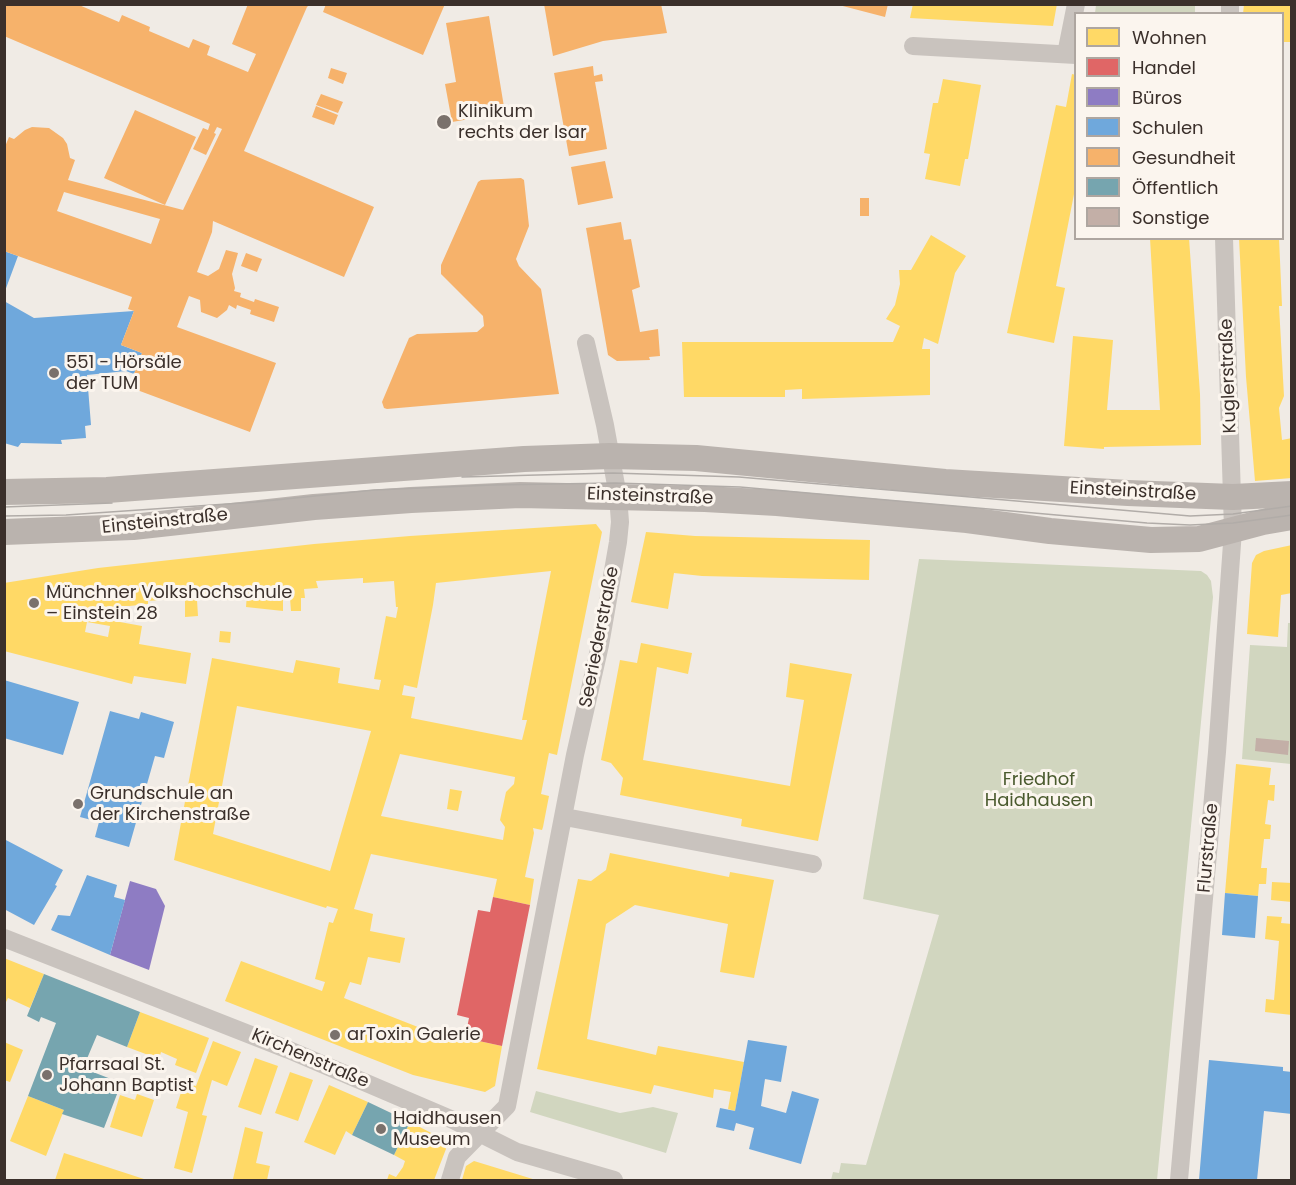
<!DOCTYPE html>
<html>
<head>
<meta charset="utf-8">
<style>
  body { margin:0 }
  #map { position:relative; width:1296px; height:1185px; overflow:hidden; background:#f0ebe5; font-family:Poppins,sans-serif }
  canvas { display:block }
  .frame { position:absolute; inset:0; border:6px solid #3b302b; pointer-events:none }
  .legend { position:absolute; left:1074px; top:12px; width:210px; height:228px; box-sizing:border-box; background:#fbf5ee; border:2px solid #aea6a0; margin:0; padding:8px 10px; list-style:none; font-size:18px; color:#3b302b }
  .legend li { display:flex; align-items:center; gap:12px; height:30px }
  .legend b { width:30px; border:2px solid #aea6a0 }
</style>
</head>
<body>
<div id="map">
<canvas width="1296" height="1185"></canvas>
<div class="frame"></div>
<ul class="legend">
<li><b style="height:16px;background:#ffd966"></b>Wohnen</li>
<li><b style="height:16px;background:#e06666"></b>Handel</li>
<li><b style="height:16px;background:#8e7cc3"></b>Büros</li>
<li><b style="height:16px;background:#6fa8dc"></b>Schulen</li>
<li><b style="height:16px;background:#f6b26b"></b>Gesundheit</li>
<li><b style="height:16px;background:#76a5af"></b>Öffentlich</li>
<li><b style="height:16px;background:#c3afa7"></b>Sonstige</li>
</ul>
</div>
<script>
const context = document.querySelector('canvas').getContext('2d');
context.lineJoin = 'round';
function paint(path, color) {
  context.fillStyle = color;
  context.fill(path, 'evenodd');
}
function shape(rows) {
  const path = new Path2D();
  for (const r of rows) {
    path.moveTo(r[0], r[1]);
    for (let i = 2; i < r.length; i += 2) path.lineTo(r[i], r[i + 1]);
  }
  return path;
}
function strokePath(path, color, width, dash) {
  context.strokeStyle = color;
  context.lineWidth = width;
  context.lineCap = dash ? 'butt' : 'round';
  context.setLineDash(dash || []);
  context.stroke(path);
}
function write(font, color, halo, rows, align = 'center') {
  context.font = font + ' Poppins,sans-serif';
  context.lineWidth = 6;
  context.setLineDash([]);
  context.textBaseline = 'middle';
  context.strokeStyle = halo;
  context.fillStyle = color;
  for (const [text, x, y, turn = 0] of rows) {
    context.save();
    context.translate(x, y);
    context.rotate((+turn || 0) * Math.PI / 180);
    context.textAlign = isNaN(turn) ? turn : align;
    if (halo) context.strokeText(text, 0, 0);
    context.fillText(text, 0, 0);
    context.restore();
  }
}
paint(shape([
  [1096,5,1096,4,1195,5,1195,13,1095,13],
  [919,559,1201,571,1207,575,1211,581,1213,597,1157,1180,831,1180,833,1172,839,1173,841,1163,866,1165,939,915,863,899],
  [1288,623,1291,623,1291,764,1242,759,1250,645,1287,647],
  [536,1091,620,1113,653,1107,678,1113,666,1153,530,1112]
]), '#d1d6bf');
paint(shape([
  [913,4,1057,4,1053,26,910,18],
  [1244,4,1292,4,1292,42,1282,42,1282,14,1243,14],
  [1072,74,1076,75,1076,184,1056,286,1065,288,1054,343,1007,333,1056,105,1066,107],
  [943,79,981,85,968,159,965,159,960,186,925,179,930,154,924,153,933,103,938,103],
  [931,235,966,256,955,273,938,344,924,338,922,349,930,349,930,395,802,399,802,389,785,390,785,397,684,397,682,342,893,342,900,326,886,319,895,305,900,284,899,270,911,270],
  [1150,238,1189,238,1200,394,1201,445,1104,447,1104,449,1064,446,1073,336,1113,340,1107,410,1160,410],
  [1239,238,1279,238,1282,306,1279,306,1284,396,1279,408,1282,440,1292,438,1292,478,1255,481,1246,377],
  [596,524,602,532,557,755,549,753,541,794,549,796,543,827,542,830,533,828,534,833,525,877,534,879,530,905,493,897,497,879,371,854,354,909,373,914,370,931,405,938,400,963,368,957,361,985,350,982,344,998,423,1029,502,1046,495,1086,485,1092,413,1075,225,1001,241,961,322,991,325,982,315,979,329,922,333,923,338,909,327,906,326,908,174,860,212,658,293,673,296,660,340,668,338,683,379,690,381,680,374,679,386,616,396,618,398,607,396,607,394,581,363,583,363,578,316,581,318,588,304,589,305,598,301,598,301,611,291,611,290,598,283,598,283,611,246,607,247,594,230,600,224,600,223,597,197,600,198,616,185,617,185,598,148,601,148,604,111,608,109,620,142,626,139,644,191,653,186,684,134,676,132,684,4,651,4,583,98,568,314,544,410,536],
  [551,571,522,720,527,720,522,740,411,718,415,697,402,695,404,685,417,688,433,605,436,583],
  [87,622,110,626,108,637,85,632],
  [237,706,371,731,330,871,213,834],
  [400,754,515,777,514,784,506,792,500,820,505,827,503,840,381,816],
  [646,532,695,536,870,540,869,580,702,576,674,573,668,609,631,602],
  [1292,545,1292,593,1281,595,1278,637,1247,634,1252,563,1256,555,1264,551],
  [220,631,231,632,230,643,219,642],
  [641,643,692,653,688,674,657,667,643,760,790,786,804,700,786,697,790,663,852,674,818,841,741,826,742,819,620,795,623,778,611,763,601,760,620,660,637,663],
  [1236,764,1271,768,1269,785,1275,785,1274,801,1268,800,1265,824,1271,825,1270,839,1264,839,1261,868,1267,868,1266,884,1259,884,1258,896,1225,893],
  [450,789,462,791,458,811,447,809],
  [610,853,729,877,730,872,774,880,754,978,720,972,728,924,635,905,606,924,587,1039,656,1055,658,1046,744,1062,735,1111,728,1109,731,1092,714,1089,713,1098,654,1085,651,1094,537,1069,578,879,591,881,606,870],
  [1272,882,1292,883,1292,902,1271,900],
  [1267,916,1282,917,1281,923,1292,924,1292,1015,1265,1012,1266,999,1274,1000,1279,941,1265,939],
  [4,958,44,974,30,1008,8,998,4,1006],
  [140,1012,209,1038,196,1073,175,1065,177,1059,161,1052,159,1059,127,1047],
  [213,1041,241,1052,227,1086,212,1080,202,1115,207,1116,192,1173,174,1168,188,1112,176,1108,184,1083,196,1086],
  [4,1042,23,1050,10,1082,4,1080],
  [255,1058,278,1066,261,1115,238,1107],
  [290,1072,313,1080,298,1121,275,1113],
  [329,1085,368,1102,352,1135,346,1131,335,1155,304,1142],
  [137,1094,154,1100,142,1137,110,1127,120,1095,135,1100],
  [28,1096,64,1110,46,1156,10,1141],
  [410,1122,441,1138,446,1149,434,1180,387,1180,389,1174,396,1177,403,1167,405,1161,394,1155],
  [245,1127,263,1132,256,1163,270,1166,267,1180,233,1179],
  [64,1153,147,1180,55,1180],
  [474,1161,536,1180,462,1180,466,1166]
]), '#ffd966');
paint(shape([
  [493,897,530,905,502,1046,465,1038,469,1018,457,1015,478,910,490,912]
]), '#e06666');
paint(shape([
  [130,881,156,889,165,906,149,970,110,955]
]), '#8e7cc3');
paint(shape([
  [4,251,18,256,5,291,4,291],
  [4,301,34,318,134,311,121,345,142,353,134,374,126,371,87,375,91,425,85,426,86,438,61,440,62,444,21,443,18,447,4,443],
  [4,680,79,702,63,755,4,738],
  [110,711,139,719,141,712,174,722,164,758,155,756,129,847,95,837,99,822,80,817],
  [4,839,63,870,55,885,57,886,34,925,4,909],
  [87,875,117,885,114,897,125,900,110,955,51,930,58,915,70,916],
  [1225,893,1258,896,1255,938,1222,935],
  [748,1040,787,1046,781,1082,765,1079,761,1106,786,1113,792,1091,819,1099,801,1164,749,1149,754,1128,736,1123,734,1131,716,1127,720,1108,735,1111],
  [1209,1060,1283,1067,1283,1071,1292,1072,1292,1114,1264,1111,1257,1180,1199,1180]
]), '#6fa8dc');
paint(shape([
  [248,4,310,4,307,7,244,151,374,207,344,277,213,221,212,232,197,272,208,276,219,269,226,250,238,253,232,274,235,288,234,291,241,293,240,297,254,302,255,299,279,307,274,322,250,314,251,310,237,305,236,309,229,305,227,310,217,318,201,312,200,300,189,296,177,327,276,363,250,432,129,387,142,353,121,345,134,311,128,309,132,297,4,251,4,149,9,137,14,139,25,130,32,127,49,128,63,138,67,144,70,158,75,160,68,180,183,210,222,129,217,127,214,133,216,134,206,155,193,149,203,128,208,130,210,124,4,36,4,5,79,5,119,22,122,15,150,27,149,31,189,48,193,39,210,46,207,55,248,72,256,54,232,44],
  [64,192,160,219,151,244,57,211],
  [326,4,445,4,423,55,323,12],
  [544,4,661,4,667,33,603,41,553,56],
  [835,4,888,4,885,17],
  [489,16,505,113,452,122,445,84,456,82,446,23],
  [593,66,594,76,602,74,603,81,595,82,607,149,569,156,554,73],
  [331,68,347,73,343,84,328,78],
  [321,94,343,102,338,113,316,105],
  [316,106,338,115,334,125,312,117],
  [135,110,196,137,165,205,104,178],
  [605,161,613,198,578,205,571,167],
  [521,178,524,180,529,226,516,259,519,266,541,289,559,394,387,409,384,408,382,402,409,338,417,334,477,332,484,326,483,316,441,274,441,265,478,182,481,180],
  [860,198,869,198,869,216,860,216],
  [621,222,624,240,631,239,640,287,632,290,640,332,658,329,660,356,649,357,650,360,617,361,608,355,586,228],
  [246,253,262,259,257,272,241,266]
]), '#f6b26b');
paint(shape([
  [44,974,140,1012,127,1047,97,1035,86,1061,83,1059,80,1067,111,1079,109,1086,119,1089,104,1128,62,1114,64,1110,28,1096,56,1023,41,1017,39,1022,27,1016],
  [368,1102,410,1122,394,1155,352,1135]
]), '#76a5af');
paint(shape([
  [1256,738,1289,741,1288,755,1255,751]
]), '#c3afa7');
strokePath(shape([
  [1230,14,1230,4],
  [913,46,1076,55],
  [1066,54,1076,4],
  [565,817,813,864],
  [4,938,289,1050,453,1120,517,1152,614,1180],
  [450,1180,457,1157,507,1106,575,755,600,645,618,542,620,522,618,496,605,425,586,343],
  [1179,1180,1217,752,1233,530,1224,238]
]), '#c9c3be', 18);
strokePath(shape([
  [4,492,107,490,524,459,610,456,696,458,945,482,1128,493,1233,497,1292,494],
  [4,532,133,527,314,507,411,500,520,495,705,499,777,503,967,520,1050,531,1151,540,1199,539,1263,522,1292,517]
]), '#bab3ae', 26);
strokePath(shape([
  [462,477,613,473,739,477,1190,516,1233,514,1292,506],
  [4,507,112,503],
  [4,516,66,515,256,502,374,490,492,485,615,483,740,487,1147,523,1190,525,1233,523,1292,515]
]), '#b1aca8', 1.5);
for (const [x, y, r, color] of [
  [444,122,8,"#7a716c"],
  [54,373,6,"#7a716c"],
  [34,603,6,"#7a716c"],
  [78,804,6,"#7a716c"],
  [335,1035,6,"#7a716c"],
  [47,1075,6,"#7a716c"],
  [381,1129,6,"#7a716c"]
]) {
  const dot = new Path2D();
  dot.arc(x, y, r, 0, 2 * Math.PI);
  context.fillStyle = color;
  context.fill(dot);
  strokePath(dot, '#fbf5ee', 2);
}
write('18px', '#3b302b', '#fbf5ee', [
  ["Klinikum",458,112],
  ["rechts der Isar",458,133],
  ["551 - Hörsäle",66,363],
  ["der TUM",66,384],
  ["Münchner Volkshochschule",46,593],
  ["– Einstein 28",46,614],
  ["Grundschule an",90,794],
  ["der Kirchenstraße",90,815],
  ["arToxin Galerie",347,1035],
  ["Pfarrsaal St.",59,1065],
  ["Johann Baptist",59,1086],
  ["Haidhausen",393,1119],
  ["Museum",393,1140]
], 'left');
write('18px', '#3b302b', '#fbf5ee', [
  ["Kuglerstraße",1229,376,-92],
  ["Einsteinstraße",1133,492,3],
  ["Einsteinstraße",650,497,2],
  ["Einsteinstraße",165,522,-6],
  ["Seeriederstraße",600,637,-79],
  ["Flurstraße",1209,848,-85],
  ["Kirchenstraße",310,1059,23]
]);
write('18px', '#4a5a2e', '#fbf5ee', [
  ["Friedhof",1039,780],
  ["Haidhausen",1039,801]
]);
</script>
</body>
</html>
